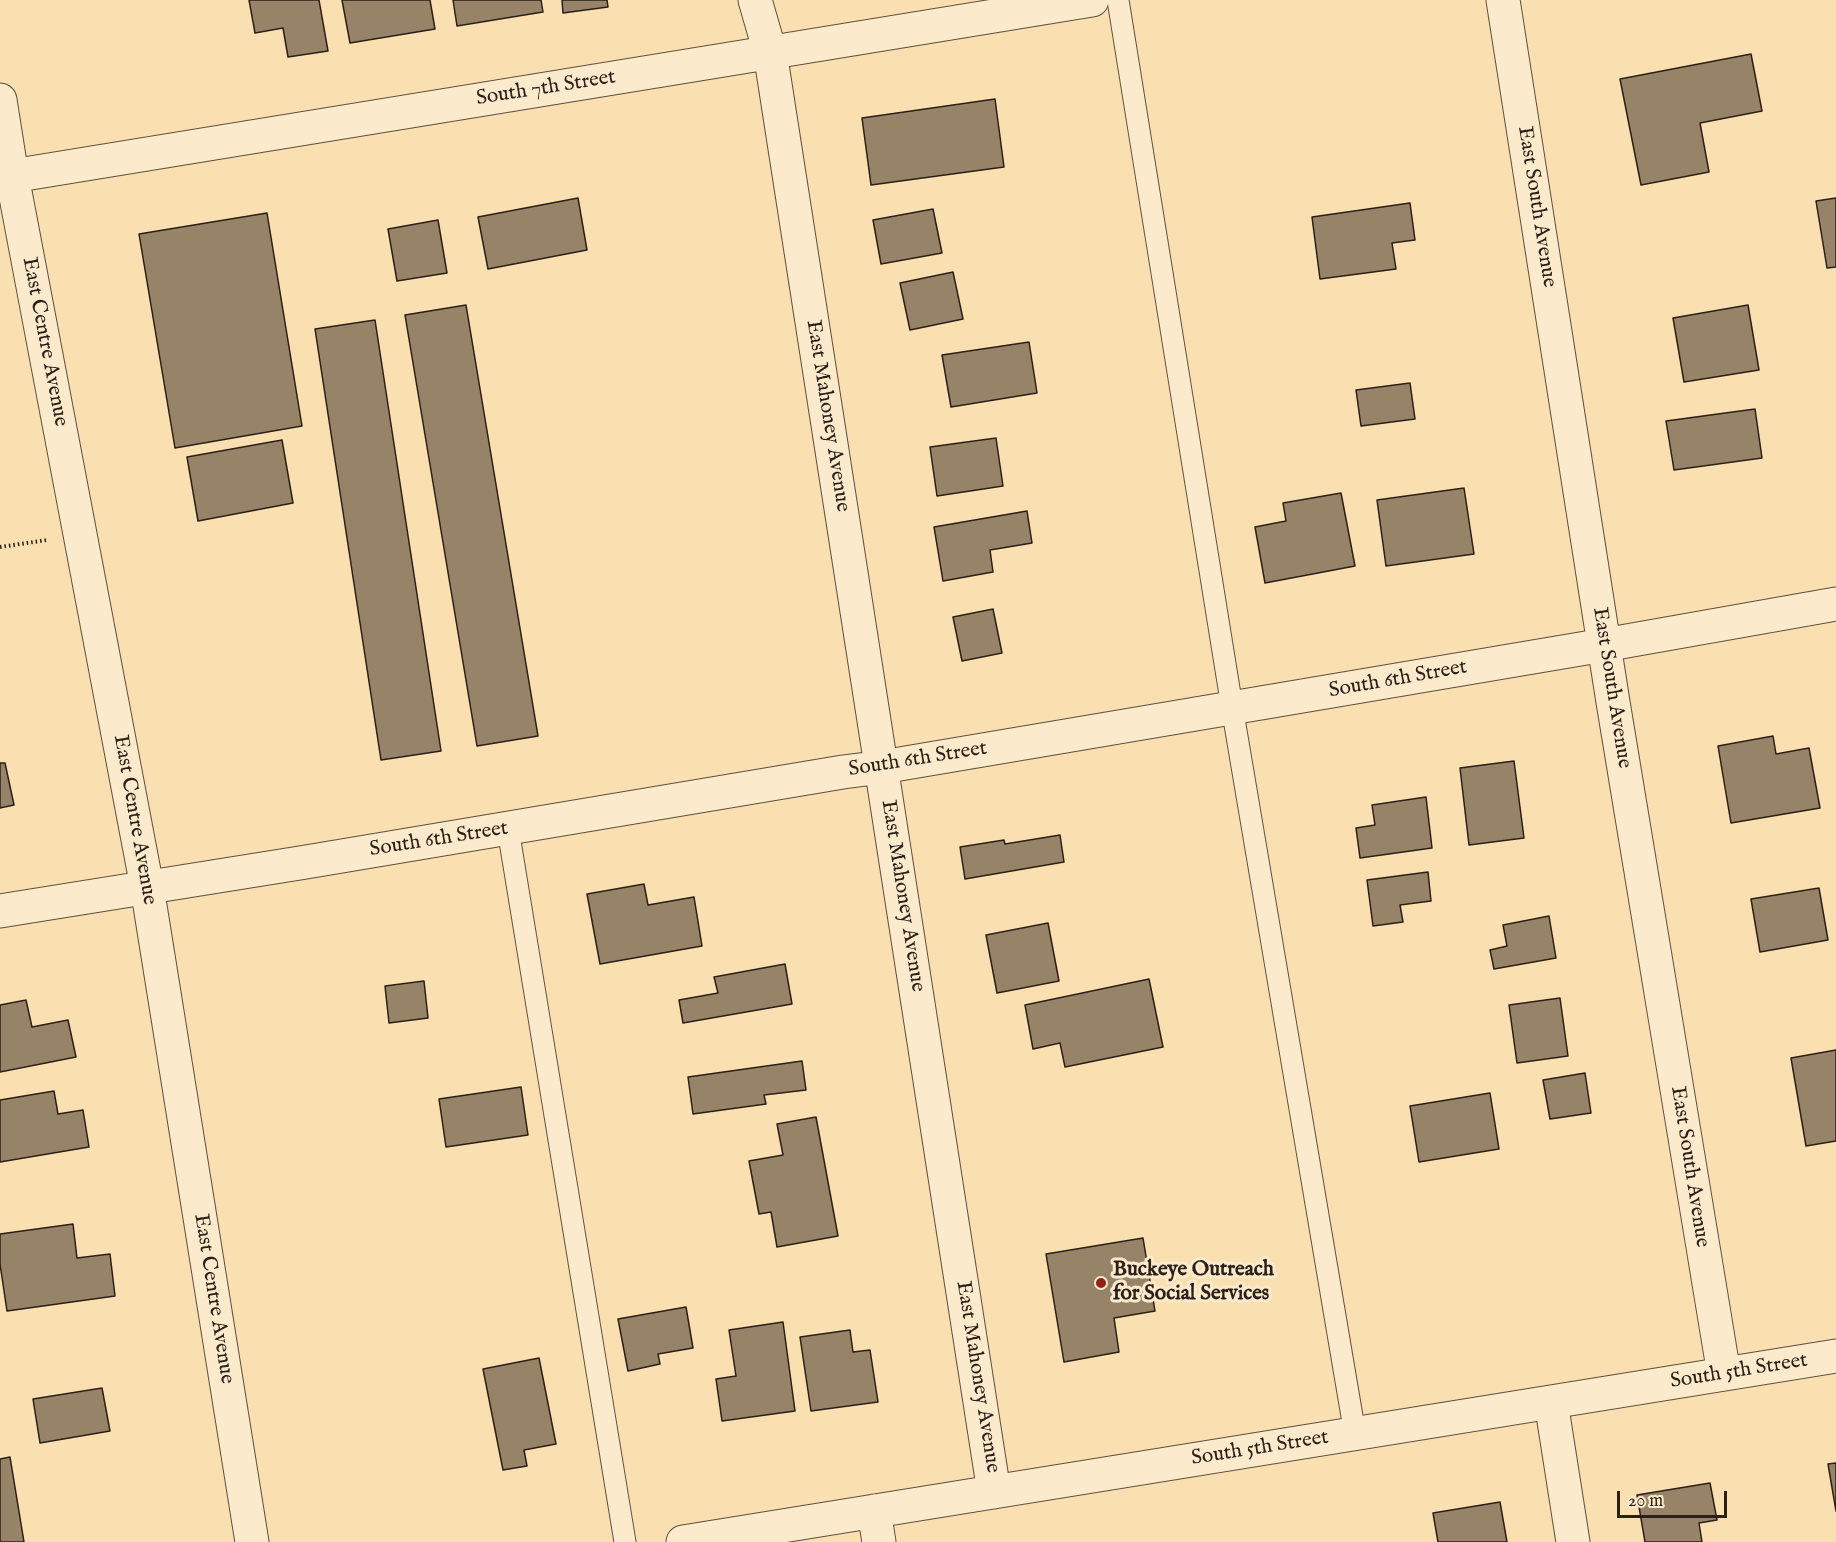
<!DOCTYPE html>
<html>
<head>
<meta charset="utf-8">
<style>
  body { margin:0 }
  #map { position:relative; width:1836px; height:1542px; overflow:hidden; background:#fadfb0; font-family:"IM FELL English",serif }
  canvas { display:block }
  .scale { position:absolute; left:1617px; top:1491px; width:110px; height:27px; box-sizing:border-box; border:3px solid #2b1f18; border-top:0; padding-left:8px; font-size:18px; line-height:21px; white-space:nowrap; color:#2b1f18; -webkit-text-stroke:4px #fceacc; paint-order:stroke }
</style>
</head>
<body>
<div id="map">
<canvas width="1836" height="1542"></canvas>
<div class="scale">20 m</div>
</div>
<script>
const context = document.querySelector('canvas').getContext('2d');
context.lineJoin = 'round';
function paint(path, color) {
  context.fillStyle = color;
  context.fill(path, 'evenodd');
}
function shape(rows) {
  const path = new Path2D();
  for (const r of rows) {
    path.moveTo(r[0], r[1]);
    for (let i = 2; i < r.length; i += 2) path.lineTo(r[i], r[i + 1]);
  }
  return path;
}
function strokePath(path, color, width, dash) {
  context.strokeStyle = color;
  context.lineWidth = width;
  context.lineCap = dash ? 'butt' : 'round';
  context.setLineDash(dash || []);
  context.stroke(path);
}
function write(font, color, halo, rows, align = 'center') {
  context.font = font + ' "IM FELL English",serif';
  context.lineWidth = 6;
  context.setLineDash([]);
  context.textBaseline = 'middle';
  context.strokeStyle = halo;
  context.fillStyle = color;
  for (const [text, x, y, turn = 0] of rows) {
    context.save();
    context.translate(x, y);
    context.rotate((+turn || 0) * Math.PI / 180);
    context.textAlign = isNaN(turn) ? turn : align;
    if (halo) context.strokeText(text, 0, 0);
    context.fillText(text, 0, 0);
    context.restore();
  }
}
const building = shape([
  [249,0,319,0,328,51,288,57,283,28,255,33,249,0],
  [342,0,430,0,435,29,350,43,342,0],
  [453,0,541,0,543,12,457,26,453,0],
  [562,0,607,0,608,7,563,13,562,0],
  [1751,54,1762,111,1700,123,1709,172,1641,185,1620,79,1751,54],
  [995,99,1004,167,871,185,862,118,995,99],
  [578,198,587,250,488,269,478,217,578,198],
  [1836,198,1836,267,1827,268,1816,201,1836,198],
  [1410,203,1415,240,1392,243,1396,269,1320,279,1312,217,1410,203],
  [933,209,942,253,881,264,873,220,933,209],
  [267,213,302,426,175,448,139,234,267,213],
  [438,220,447,273,397,281,388,229,438,220],
  [953,272,963,319,910,330,900,283,953,272],
  [466,305,538,736,477,746,405,315,466,305],
  [1748,305,1759,370,1684,382,1673,318,1748,305],
  [375,320,441,751,381,760,315,329,375,320],
  [1029,342,1037,393,951,407,942,355,1029,342],
  [1410,383,1415,419,1361,426,1356,390,1410,383],
  [1755,409,1762,458,1674,470,1666,421,1755,409],
  [996,438,1003,486,937,496,930,447,996,438],
  [282,440,293,503,198,521,187,457,282,440],
  [1464,488,1474,554,1386,566,1377,500,1464,488],
  [1341,493,1355,566,1265,583,1255,527,1286,521,1283,503,1341,493],
  [1027,511,1032,543,990,550,993,572,943,581,934,527,1027,511],
  [993,609,1002,653,962,661,953,617,993,609],
  [1773,736,1776,754,1809,748,1820,808,1731,823,1718,746,1773,736],
  [1514,761,1524,838,1469,845,1460,768,1514,761],
  [0,763,5,763,14,805,0,808,0,763],
  [1426,797,1432,848,1360,858,1356,828,1375,825,1372,805,1426,797],
  [1060,835,1064,862,965,879,960,847,1004,840,1005,844,1060,835],
  [1428,872,1431,901,1400,905,1403,922,1373,926,1367,880,1428,872],
  [644,884,648,905,694,897,702,946,600,964,587,894,644,884],
  [1819,888,1828,940,1760,952,1751,899,1819,888],
  [1549,916,1556,958,1494,969,1490,950,1507,946,1503,925,1549,916],
  [1048,923,1059,981,997,993,986,935,1048,923],
  [785,964,792,1004,683,1023,679,1000,718,993,714,977,785,964],
  [1149,979,1163,1047,1065,1067,1060,1043,1033,1049,1025,1005,1149,979],
  [424,981,428,1018,389,1023,385,986,424,981],
  [1560,998,1568,1056,1517,1063,1509,1005,1560,998],
  [26,1000,32,1027,68,1020,76,1057,0,1072,0,1005,26,1000],
  [1836,1050,1836,1141,1806,1146,1791,1058,1836,1050],
  [802,1061,806,1090,764,1095,766,1104,693,1114,688,1077,802,1061],
  [1585,1073,1591,1113,1550,1119,1543,1080,1585,1073],
  [521,1087,528,1135,446,1147,439,1099,521,1087],
  [54,1091,58,1114,83,1110,89,1147,0,1162,0,1100,54,1091],
  [1490,1093,1499,1149,1419,1162,1410,1106,1490,1093],
  [816,1117,838,1236,777,1247,771,1212,759,1214,749,1161,783,1155,777,1124,816,1117],
  [73,1224,77,1258,110,1254,115,1296,7,1311,0,1264,0,1234,73,1224],
  [1143,1238,1155,1311,1114,1318,1119,1352,1064,1362,1046,1254,1143,1238],
  [686,1307,693,1348,658,1354,660,1364,628,1371,618,1319,686,1307],
  [783,1322,795,1411,722,1421,716,1379,736,1376,729,1330,783,1322],
  [850,1330,853,1352,870,1350,878,1402,811,1411,800,1337,850,1330],
  [539,1358,556,1444,524,1450,527,1466,503,1470,483,1369,539,1358],
  [102,1388,110,1431,40,1443,33,1399,102,1388],
  [10,1457,24,1542,0,1542,0,1459,10,1457],
  [1836,1463,1836,1511,1828,1464,1836,1463],
  [1710,1483,1717,1520,1699,1523,1702,1542,1645,1542,1637,1495,1710,1483],
  [1500,1502,1507,1542,1438,1542,1433,1513,1500,1502]
]);
paint(building, '#978367');
strokePath(building, '#2b1f18', 1.5);
const lane = shape([
  [1118,0,1232,707,1355,1434],
  [508,829,625,1542]
]);
const street = shape([
  [755,0,770,52,994,1492],
  [1503,0,1613,702,1724,1374],
  [0,100,12,176,147,887,252,1542],
  [0,178,1092,0],
  [0,911,306,862,843,772,882,767,1604,645,1836,604],
  [1551,1402,1573,1542],
  [874,1511,879,1542],
  [683,1542,1836,1356]
]);
strokePath(lane, '#5f4f3e', 23);
strokePath(street, '#5f4f3e', 35);
strokePath(shape([
  [0,547,47,540]
]), '#2b1f18', 4, [1.5, 3]);
strokePath(lane, '#fceacc', 21);
strokePath(street, '#fceacc', 33);
for (const [x, y, r, color] of [
  [1101,1283,6,"#8f2418"]
]) {
  const dot = new Path2D();
  dot.arc(x, y, r, 0, 2 * Math.PI);
  context.fillStyle = color;
  context.fill(dot);
  strokePath(dot, '#fceacc', 2);
}
write('21px', '#2b1f18', '#fceacc', [
  ["South 7th Street",546,89,-9],
  ["East South Avenue",1536,207,81],
  ["East Centre Avenue",44,342,79],
  ["East Mahoney Avenue",827,416,81],
  ["South 6th Street",1398,680,-10],
  ["East South Avenue",1611,688,81],
  ["South 6th Street",918,760,-9],
  ["East Centre Avenue",134,820,80],
  ["South 6th Street",439,840,-9],
  ["East Mahoney Avenue",902,896,81],
  ["East South Avenue",1689,1167,81],
  ["East Centre Avenue",213,1299,81],
  ["South 5th Street",1739,1372,-9],
  ["East Mahoney Avenue",977,1377,81],
  ["South 5th Street",1260,1449,-9]
]);
write('bold 21px', '#2b1f18', '#fceacc', [
  ["Buckeye Outreach",1113,1271],
  ["for Social Services",1113,1295]
], 'left');
</script>
</body>
</html>
